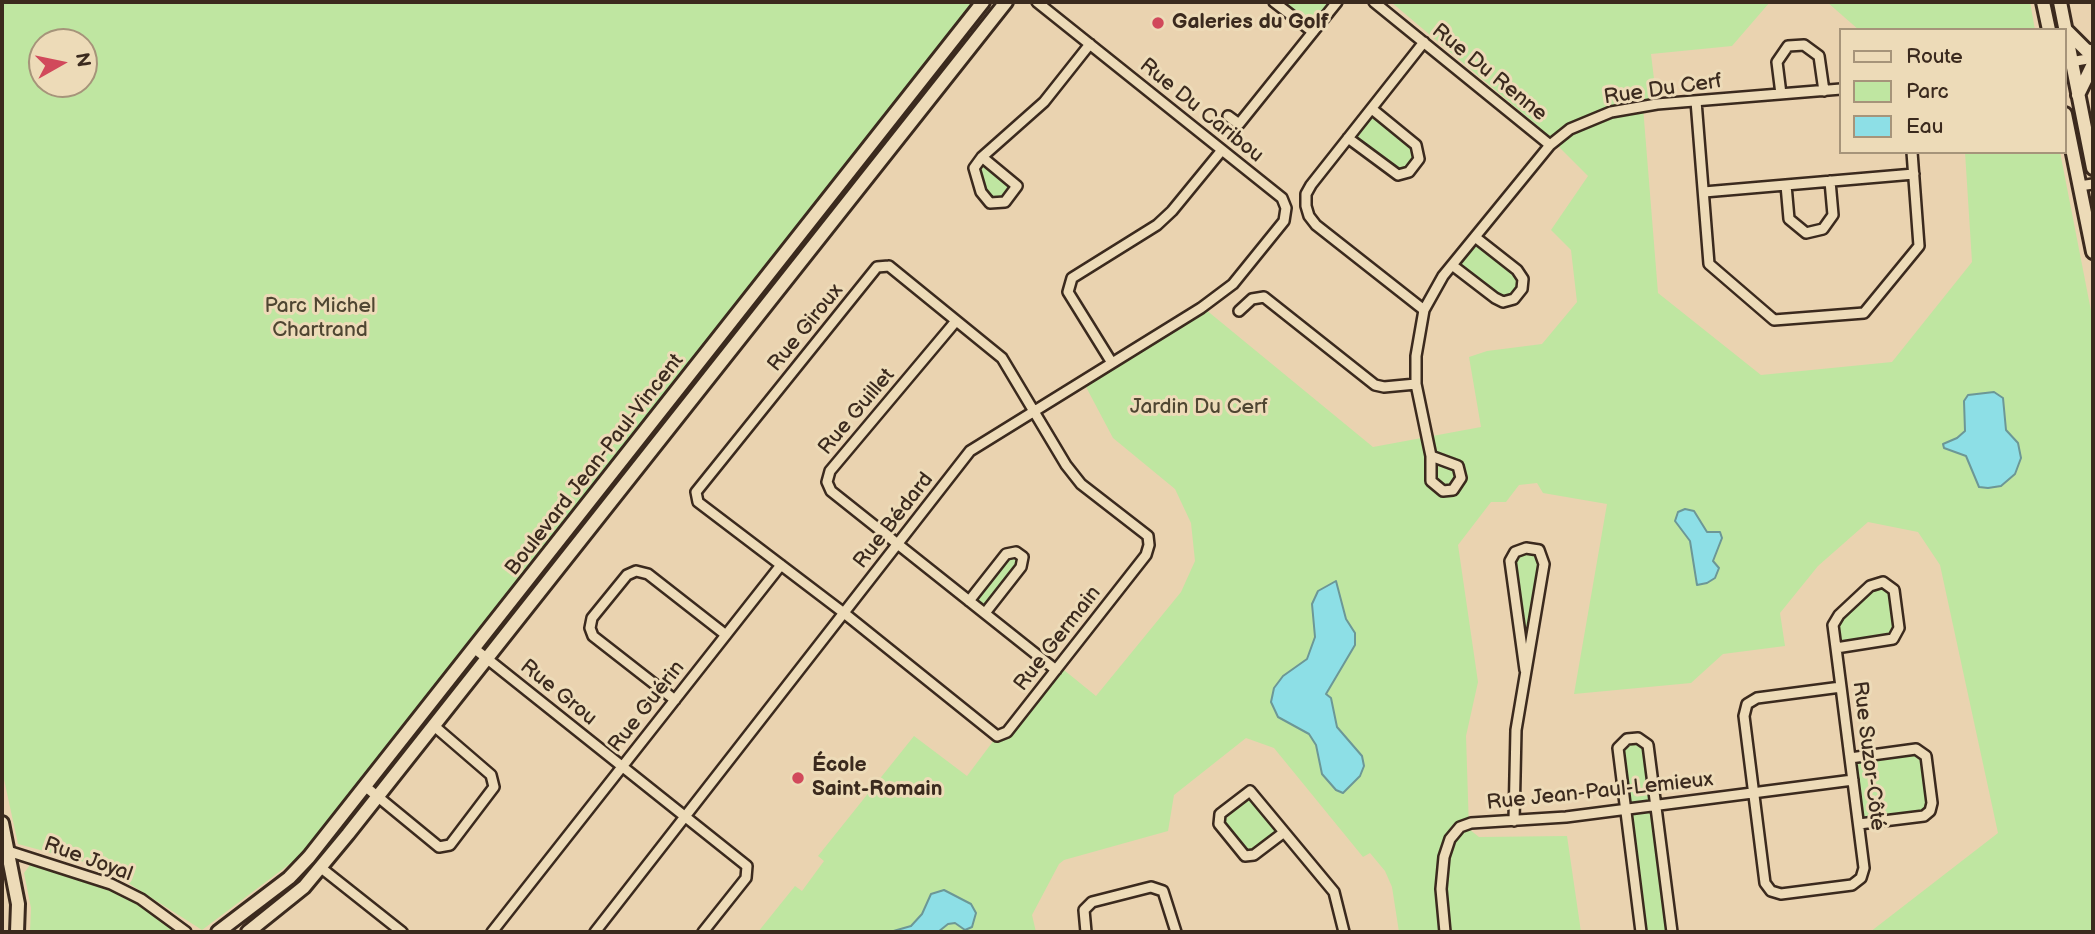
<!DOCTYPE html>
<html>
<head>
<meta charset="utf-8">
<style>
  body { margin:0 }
  #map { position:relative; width:2095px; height:934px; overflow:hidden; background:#ead3b0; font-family:"Balsamiq Sans",sans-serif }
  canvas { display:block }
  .frame { position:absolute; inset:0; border:4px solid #3b2a1e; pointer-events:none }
  .legend { position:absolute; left:1839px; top:28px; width:228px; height:126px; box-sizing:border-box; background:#eddbb8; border:2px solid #a6947a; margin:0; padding:9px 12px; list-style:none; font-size:21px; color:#3b2a1e }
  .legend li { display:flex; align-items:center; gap:14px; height:35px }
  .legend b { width:35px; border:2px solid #a6947a }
  .north { position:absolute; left:28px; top:28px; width:70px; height:70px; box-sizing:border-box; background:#eddbb8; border:2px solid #a6947a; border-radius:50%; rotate:81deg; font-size:19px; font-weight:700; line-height:28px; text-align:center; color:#3b2a1e }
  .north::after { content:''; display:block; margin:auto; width:24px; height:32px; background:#d1495b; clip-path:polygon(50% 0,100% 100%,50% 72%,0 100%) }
</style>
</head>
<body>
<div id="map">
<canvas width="2095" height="934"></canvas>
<div class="frame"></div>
<ul class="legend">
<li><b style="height:9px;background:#eddbb8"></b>Route</li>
<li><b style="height:19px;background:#bfe6a1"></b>Parc</li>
<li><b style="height:19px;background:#8ddfe6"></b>Eau</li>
</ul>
<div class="north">N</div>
</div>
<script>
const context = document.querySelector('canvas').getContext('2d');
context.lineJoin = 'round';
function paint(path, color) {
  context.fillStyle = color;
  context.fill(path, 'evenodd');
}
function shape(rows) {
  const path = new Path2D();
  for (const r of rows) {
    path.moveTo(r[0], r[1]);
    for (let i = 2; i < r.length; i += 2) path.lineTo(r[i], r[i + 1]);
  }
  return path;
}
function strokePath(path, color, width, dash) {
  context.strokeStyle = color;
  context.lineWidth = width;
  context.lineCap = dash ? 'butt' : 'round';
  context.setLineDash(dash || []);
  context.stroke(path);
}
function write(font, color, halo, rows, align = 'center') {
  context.font = font + ' "Balsamiq Sans",sans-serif';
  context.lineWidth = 6;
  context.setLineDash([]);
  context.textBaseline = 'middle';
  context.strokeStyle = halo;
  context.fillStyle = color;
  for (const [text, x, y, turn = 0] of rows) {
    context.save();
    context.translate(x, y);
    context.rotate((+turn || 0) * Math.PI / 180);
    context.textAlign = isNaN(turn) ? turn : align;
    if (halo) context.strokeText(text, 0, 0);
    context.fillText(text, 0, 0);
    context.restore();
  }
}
paint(shape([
  [2,2,974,2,884,121,507,594,486,626,361,784,299,857,202,930,103,867,18,844,2,770],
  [42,42,84,42,84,84,42,84],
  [1274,2,1327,2,1333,6,1313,32],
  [1391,2,1770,2,1732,46,1651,54,1657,104,1643,107,1658,293,1761,375,1892,362,1972,262,1965,152,2060,152,2093,321,2093,932,1870,932,1998,833,1940,565,1918,532,1868,522,1818,566,1780,613,1785,646,1723,654,1691,683,1574,694,1607,504,1543,493,1537,483,1519,485,1506,502,1491,502,1458,545,1478,682,1466,736,1469,829,1479,837,1567,836,1581,932,1399,932,1392,887,1385,871,1370,853,1363,857,1274,748,1246,738,1174,795,1168,831,1064,860,1059,864,1032,915,1036,932,758,932,795,886,802,891,824,861,818,856,914,736,967,776,997,736,1007,732,1059,666,1096,696,1181,592,1195,561,1191,523,1175,489,1113,438,1085,385,1205,309,1373,447,1481,427,1469,357,1487,351,1542,344,1577,302,1571,250,1551,230,1588,176,1539,127],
  [1827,2,2030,2,2035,30,1859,30],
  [1372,109,1416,145,1419,159,1398,175,1348,138],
  [982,157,1017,186,1005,202,990,203,974,168],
  [1475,237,1517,270,1522,289,1503,302,1452,265],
  [1539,550,1544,564,1525,670,1510,561,1515,552],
  [1016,552,1021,567,985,613,969,601,1006,554],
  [1883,582,1894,590,1898,634,1836,648,1833,625,1870,586],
  [1627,739,1648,745,1672,932,1641,932,1618,748],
  [1922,751,1930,811,1859,824,1850,758],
  [1249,799,1276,832,1246,852,1223,821],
  [30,865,79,877,107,889,138,904,175,932,30,932,31,908,24,873]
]), '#bfe6a1');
const water = shape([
  [1994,392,2003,398,2006,430,2018,443,2021,458,2015,474,2001,486,1988,488,1979,487,1966,456,1944,448,1943,444,1957,438,1965,431,1964,401,1968,395,1994,392],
  [1685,509,1694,511,1707,532,1720,532,1722,538,1713,561,1719,568,1715,578,1707,583,1697,585,1690,541,1675,521,1678,512,1685,509],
  [1336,581,1346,619,1355,633,1355,645,1326,694,1331,698,1337,727,1362,756,1364,766,1360,776,1343,793,1336,790,1322,774,1316,745,1309,734,1278,717,1271,702,1274,688,1283,676,1307,659,1315,637,1312,604,1318,591,1336,581],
  [944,890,971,904,976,913,972,927,965,930,955,923,948,924,938,932,890,932,911,926,922,914,931,894,944,890]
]);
paint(water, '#8ddfe6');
strokePath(water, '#6c9796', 2);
const street = shape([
  [1274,2,1313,32],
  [1374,2,1550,145],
  [1424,42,1311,185,1306,194,1306,206,1309,216,1316,225,1424,310],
  [2065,63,2093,58],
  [1781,94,1777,62,1788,46,1804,45,1819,56,1824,91],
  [1696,101,1709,264,1774,320,1864,313,1919,246,1912,152],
  [1228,116,1239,124,1337,2],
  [1348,138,1398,175,1409,172,1419,159,1416,145,1372,109],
  [982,157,1017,186,1005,202,990,203,981,192,974,168,982,157,1044,102,1090,44],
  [1786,185,1789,219,1806,233,1823,229,1833,215,1830,181],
  [2079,186,2093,184],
  [1704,192,1914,174],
  [1452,265,1495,298,1503,302,1514,299,1522,289,1523,279,1517,270,1475,237],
  [889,266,1002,358,1066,465,1081,484,1148,536,1149,545,1146,555,1007,732,997,736,844,613,698,502,696,492,877,267,889,266],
  [1239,311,1252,299,1264,297,1375,385,1384,387,1416,384],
  [956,321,830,471,827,482,831,491,1056,670],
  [1112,363,1068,292,1072,278,1157,225,1172,211,1222,150],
  [1431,456,1458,466,1461,478,1453,490,1443,491,1431,481,1431,456,1416,384,1416,356,1424,310,1443,276,1550,145,1570,129,1611,112,1657,104,1841,89],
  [969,601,1006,554,1016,552,1023,557,1021,567,985,613],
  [1836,648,1893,639,1899,628,1894,590,1883,582,1870,586,1839,615,1833,625,1836,648,1841,687,1864,868,1861,878,1852,885,1781,894,1771,891,1765,883,1744,716,1747,704,1757,698,1841,687],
  [475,649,747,866,746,878,703,932],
  [675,700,593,636,590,628,592,618,627,575,636,571,648,574,726,635],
  [1850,758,1916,749,1926,756,1932,803,1930,811,1924,816,1859,824],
  [366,787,439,847,450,845,494,787,491,775,433,725],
  [1514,821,1516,730,1544,564,1539,550,1526,548,1515,552,1510,561,1525,670],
  [1283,833,1254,855,1245,856,1219,824,1220,814,1250,791,1334,892,1344,932],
  [8,851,111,884,141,899,186,932],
  [320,867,402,932],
  [492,932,781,565],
  [595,932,970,451,1201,308,1233,284,1284,221,1286,208,1282,198,1037,2],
  [1086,932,1084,910,1092,902,1151,887,1163,891,1176,932],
  [1445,932,1441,889,1444,857,1450,839,1460,827,1471,823,1566,817,1853,780],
  [1641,932,1618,748,1627,739,1638,738,1648,745,1672,932]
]);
const secondary = shape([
  [2043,2,2049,30],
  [2060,2,2093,168],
  [2067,31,2086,50,2093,52],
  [2078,95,2093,64],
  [2065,114,2093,252],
  [2,823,18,904,17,932],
  [218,932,289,878,309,857,983,2],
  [248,932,304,887,348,834,1006,2]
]);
strokePath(street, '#3b2a1e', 14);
strokePath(secondary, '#3b2a1e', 18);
strokePath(street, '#eddbb8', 9);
strokePath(secondary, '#eddbb8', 12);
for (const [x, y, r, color] of [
  [1158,23,7,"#d1495b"],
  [798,778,7,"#d1495b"]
]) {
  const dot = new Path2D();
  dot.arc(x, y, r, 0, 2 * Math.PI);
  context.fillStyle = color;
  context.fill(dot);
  strokePath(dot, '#eddbb8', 2.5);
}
write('bold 21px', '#3b2a1e', '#eddbb8', [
  ["Galeries du Golf",1172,23],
  ["École",812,766],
  ["Saint-Romain",812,790]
], 'left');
write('21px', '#3b2a1e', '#eddbb8', [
  ["Rue Du Renne",1489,73,39],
  ["Rue Du Cerf",1663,90,-8],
  ["Rue Du Caribou",1201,111,39],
  ["Rue Giroux",806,328,-51],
  ["Rue Guillet",857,412,-50],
  ["Boulevard Jean-Paul-Vincent",595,465,-52],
  ["Rue Bédard",894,521,-52],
  ["Rue Germain",1058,639,-52],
  ["Rue Grou",558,693,39],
  ["Rue Guérin",647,707,-52],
  ["Rue Suzor-Côté",1868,756,83],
  ["Rue Jean-Paul-Lemieux",1600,792,-6],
  ["Rue Joyal",88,860,20]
]);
write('21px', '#4f4632', '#eddbb8', [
  ["Parc Michel",320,307],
  ["Chartrand",320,331],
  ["Jardin Du Cerf",1199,408]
]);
</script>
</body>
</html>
